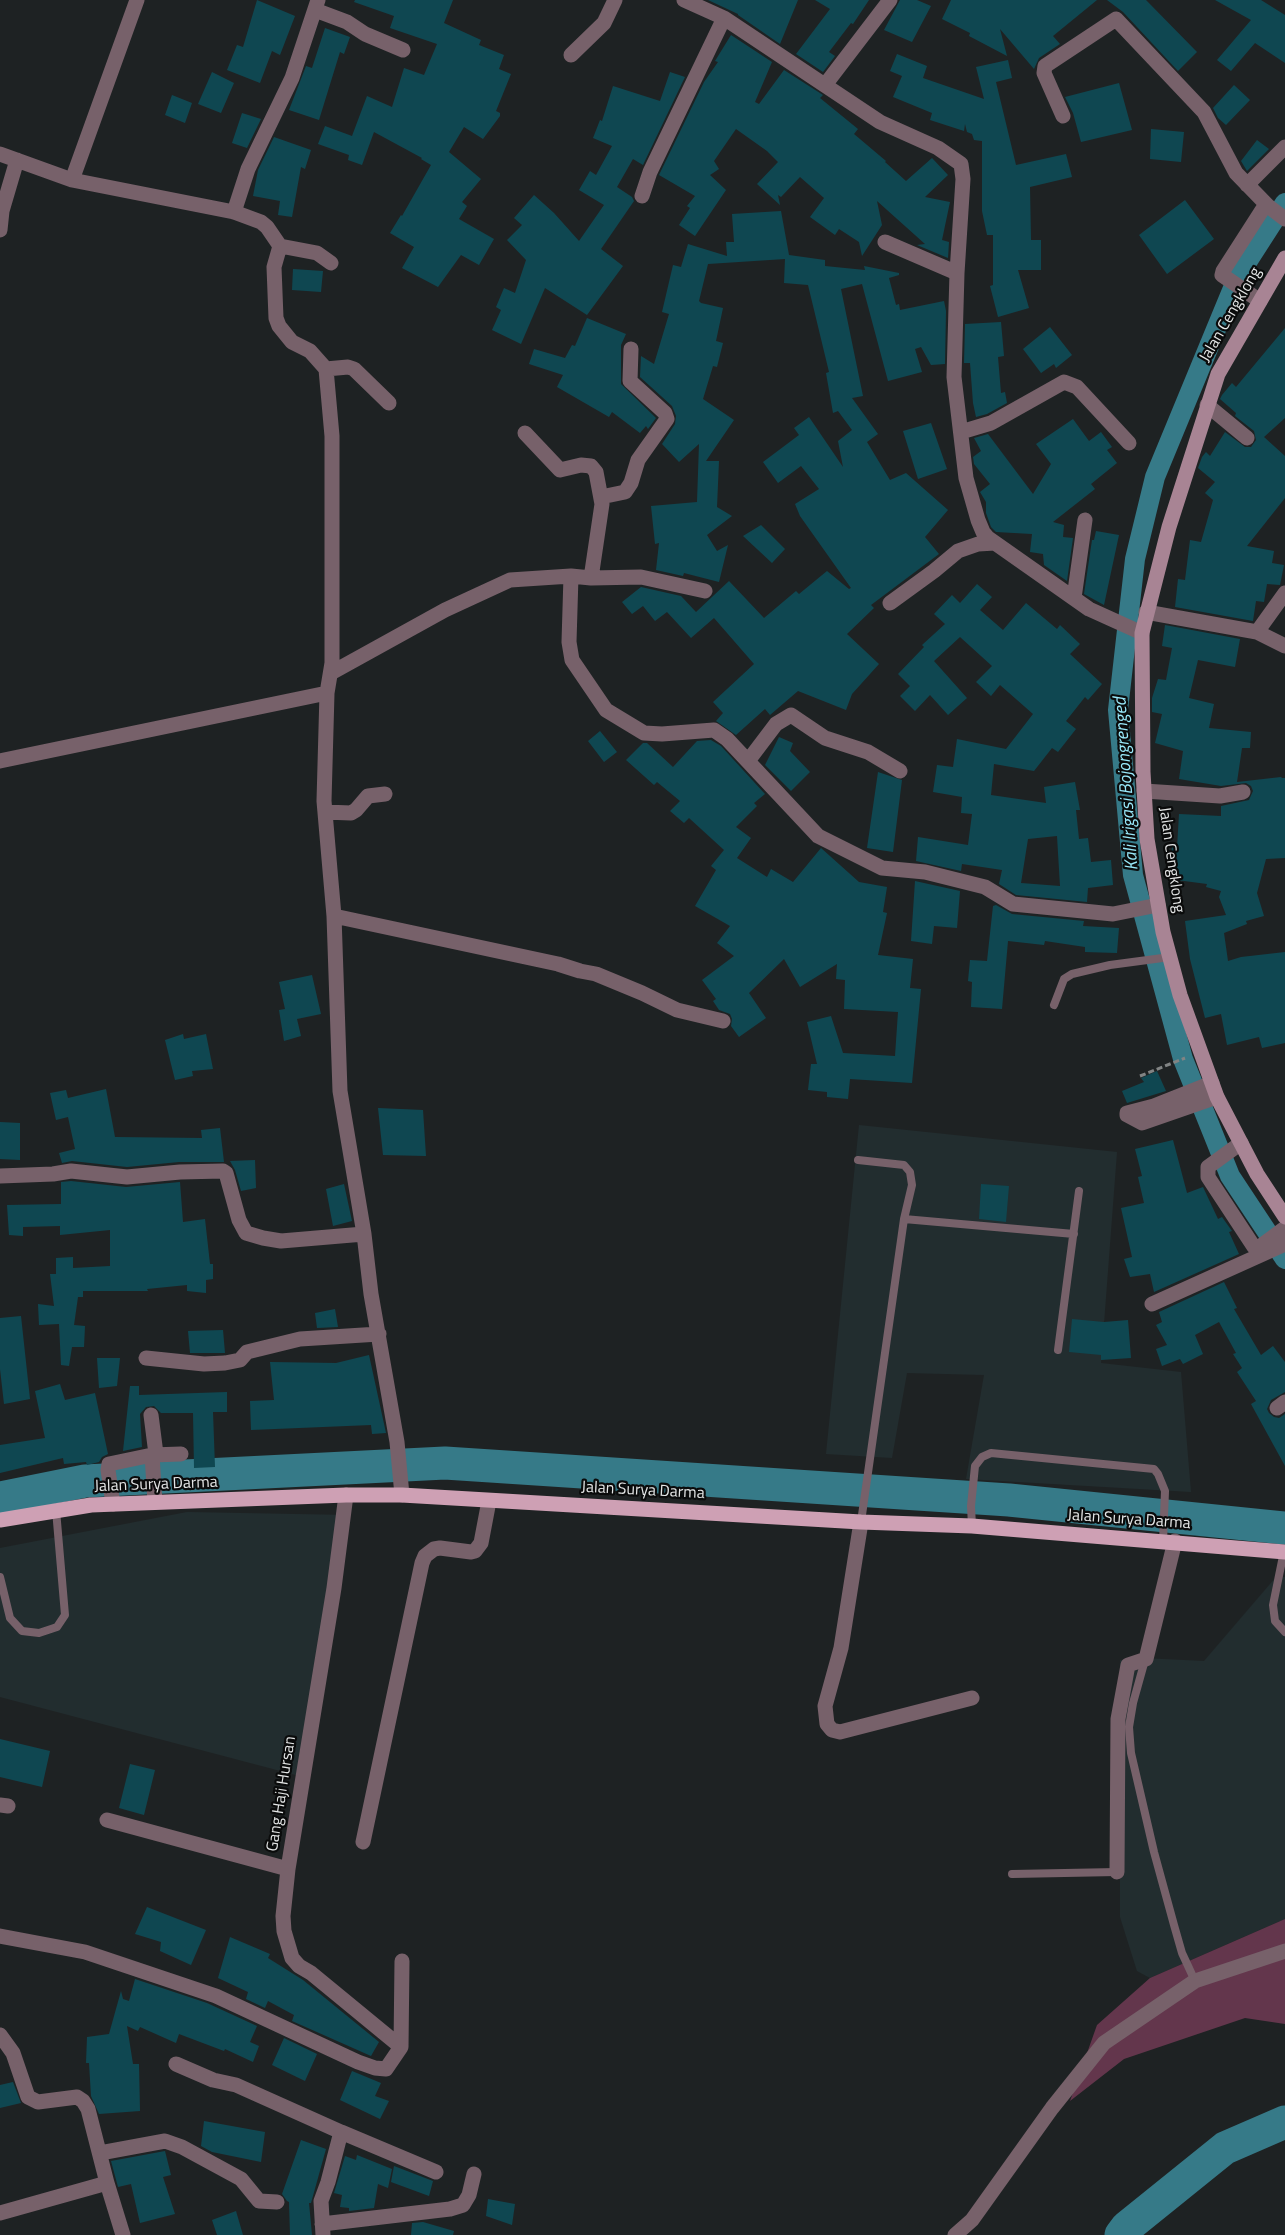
<!DOCTYPE html>
<html>
<head>
<meta charset="utf-8">
<style>
  body { margin:0 }
  canvas { display:block; background:#1e2223 }
</style>
</head>
<body>
<canvas width="1285" height="2235"></canvas>
<script>
const context = document.querySelector('canvas').getContext('2d');
context.lineJoin = 'round';
function paint(path, color) {
  context.fillStyle = color;
  context.fill(path, 'evenodd');
}
function shape(rows) {
  const path = new Path2D();
  for (const r of rows) {
    path.moveTo(r[0], r[1]);
    for (let i = 2; i < r.length; i += 2) path.lineTo(r[i], r[i + 1]);
  }
  return path;
}
function strokePath(path, color, width, dash) {
  context.strokeStyle = color;
  context.lineWidth = width;
  context.lineCap = dash ? 'butt' : 'round';
  context.setLineDash(dash || []);
  context.stroke(path);
}
function write(font, color, halo, rows, align = 'center') {
  context.font = font + ' "Titillium Web",sans-serif';
  context.lineWidth = 4.5;
  context.setLineDash([]);
  context.textBaseline = 'middle';
  context.strokeStyle = halo;
  context.fillStyle = color;
  for (const [text, x, y, turn = 0] of rows) {
    context.save();
    context.translate(x, y);
    context.rotate((+turn || 0) * Math.PI / 180);
    context.textAlign = isNaN(turn) ? turn : align;
    if (halo) context.strokeText(text, 0, 0);
    context.fillText(text, 0, 0);
    context.restore();
  }
}
paint(shape([
  [859,1125,1117,1152,1101,1363,1181,1372,1191,1492,966,1479,984,1375,907,1373,892,1458,826,1454],
  [187,1512,349,1515,307,1778,0,1697,0,1548],
  [1276,1577,1285,1577,1285,1919,1150,1978,1137,1971,1120,1917,1120,1660,1142,1658,1204,1661]
]), '#222d2f');
paint(shape([
  [1285,1919,1285,2024,1245,2018,1124,2059,1070,2101,1097,2025,1150,1978]
]), '#63364c');
strokePath(shape([
  [1285,203,1238,276,1155,477,1135,559,1118,710,1133,875,1183,1059,1230,1176,1285,1259]
]), '#367a88', 20);
strokePath(shape([
  [0,1498,85,1481,445,1463,1009,1500,1285,1528],
  [1121,2235,1127,2227,1225,2148,1285,2122]
]), '#367a88', 33);
paint(shape([
  [257,0,295,16,280,55,272,51,260,83,227,70,237,45,243,47],
  [355,0,453,0,444,23,481,40,479,45,504,55,499,69,511,74,496,111,500,113,500,116,483,139,464,127,449,152,481,179,462,202,467,206,459,219,494,239,479,265,461,255,438,287,402,268,414,247,390,233,401,215,402,216,431,165,421,159,422,158,374,132,362,165,348,160,349,155,318,144,325,126,352,136,367,96,392,107,404,68,424,75,437,44,390,28,394,16,354,2],
  [708,0,798,0,780,44,738,15,738,14],
  [815,0,869,0,853,24,851,23,829,52,835,56,823,72,796,54,830,9],
  [900,0,917,0,931,6,912,42,884,30],
  [951,0,1097,0,1053,36,1060,44,1039,58,1034,69,1000,29,1007,56,969,36,970,33,942,19],
  [1107,0,1146,0,1197,52,1178,71,1123,12],
  [1215,0,1261,0,1285,15,1285,63,1255,43,1231,71,1217,60,1251,20],
  [325,28,350,37,344,54,340,52,319,120,289,110,306,66,312,68],
  [731,35,772,62,755,102,759,104,784,70,823,95,820,98,858,129,854,134,886,161,885,162,906,181,932,158,948,175,925,197,950,202,942,240,949,242,948,258,917,245,925,244,877,201,882,225,862,256,859,242,839,229,835,235,810,217,824,198,800,177,781,197,778,195,780,205,757,184,778,162,767,151,736,129,714,161,719,169,710,175,726,190,695,236,679,225,690,208,687,206,695,196,659,175,704,82,718,62,715,61],
  [897,54,927,66,923,78,984,99,976,67,1008,60,1012,78,996,82,1016,165,1066,154,1072,177,1030,187,1031,240,1041,240,1041,270,1018,270,1029,308,998,317,990,286,993,285,993,235,987,235,982,211,982,141,974,140,972,134,967,132,965,124,964,131,930,120,932,113,893,97,902,76,890,71],
  [212,72,234,83,221,113,198,104],
  [670,72,685,77,643,165,633,159,617,187,632,197,634,201,601,249,623,266,587,315,545,288,521,344,492,330,501,310,496,307,504,288,515,293,526,260,507,240,522,225,514,218,534,195,554,213,579,241,604,205,579,190,590,171,596,175,612,146,593,138,600,120,602,121,613,86,660,101],
  [1119,83,1132,130,1081,142,1073,113,1065,97],
  [1234,85,1250,100,1226,125,1218,118,1213,108],
  [172,95,192,103,185,123,165,115],
  [242,113,261,119,247,148,232,143],
  [1151,129,1184,132,1181,162,1150,159],
  [274,137,311,150,305,169,301,167,292,217,278,215,280,201,253,196,258,170],
  [1257,140,1269,149,1247,171,1241,161],
  [1185,200,1214,239,1167,274,1139,235],
  [781,211,789,255,825,260,825,266,865,270,864,266,899,273,899,275,889,278,896,305,899,304,900,310,944,301,946,311,945,364,931,365,921,347,915,349,922,372,888,381,862,284,841,289,863,396,852,398,878,434,867,442,890,480,906,473,948,510,925,537,939,554,871,605,874,608,847,634,879,664,852,694,846,710,798,691,770,715,765,709,736,735,716,721,723,713,713,702,754,664,714,618,691,638,667,612,655,621,643,606,632,614,622,602,641,587,681,596,696,612,729,581,764,618,796,591,799,594,827,571,849,589,851,588,800,516,795,504,819,489,801,466,778,483,763,462,799,435,794,428,809,417,843,467,838,441,852,430,838,411,833,413,826,373,829,372,808,285,784,283,785,259,708,264,699,301,701,303,723,308,716,341,723,343,717,367,713,366,703,399,734,420,706,461,719,461,717,507,732,516,707,535,717,551,728,545,719,582,684,573,683,576,656,570,659,543,655,544,651,506,697,502,699,444,679,462,662,444,675,424,676,416,672,406,640,377,641,356,654,364,669,314,662,312,673,265,681,267,688,244,727,256,726,242,734,242,732,214],
  [293,269,323,271,321,292,292,290],
  [587,318,626,334,621,345,621,384,656,418,648,429,646,426,640,433,612,412,609,417,557,387,563,375,529,364,534,349,565,358,572,345,575,346],
  [1001,322,1004,356,998,357,1001,393,1005,392,1007,403,987,414,976,417,973,403,970,363,964,363,965,324],
  [1050,327,1072,355,1056,368,1054,364,1041,373,1023,349],
  [1285,328,1285,418,1264,437,1285,456,1285,498,1247,546,1274,551,1272,563,1284,565,1280,585,1267,584,1264,602,1256,601,1253,621,1175,607,1178,579,1185,580,1190,540,1201,542,1213,500,1205,493,1215,482,1198,468,1202,457,1206,452,1210,456,1225,432,1245,447,1251,447,1256,440,1254,431,1235,416,1236,413,1220,399,1222,395,1232,383,1236,387],
  [1073,419,1089,441,1101,432,1112,447,1107,450,1117,463,1091,484,1095,489,1053,522,1064,525,1063,537,1073,538,1067,581,1044,565,1043,554,1030,552,1032,534,996,532,991,527,986,513,986,502,980,492,990,484,974,464,973,457,981,451,974,438,988,434,1033,494,1051,464,1036,444],
  [931,423,947,469,918,479,903,431],
  [761,525,785,549,772,563,743,536],
  [1096,531,1119,535,1104,605,1084,594,1092,540,1094,540],
  [977,584,992,597,980,610,1003,630,1026,603,1057,629,1060,625,1080,644,1070,654,1102,684,1088,700,1085,697,1066,721,1076,729,1058,752,1052,748,1034,771,994,764,991,795,1046,803,1044,787,1075,782,1080,810,1076,810,1079,839,1088,838,1091,862,1111,860,1113,885,1088,888,1087,902,1016,895,999,884,1002,870,962,864,961,871,916,861,918,837,968,845,972,814,961,813,962,797,933,792,937,765,953,767,957,739,1006,749,1033,714,1000,685,991,696,976,682,992,666,960,637,934,661,967,698,948,715,930,695,915,711,900,696,910,686,898,674,924,647,922,645,945,624,934,614,952,595,960,603],
  [1057,836,1060,886,1021,883,1028,839],
  [1165,625,1240,639,1235,667,1198,660,1189,698,1214,704,1209,728,1251,732,1250,748,1242,748,1237,782,1281,777,1282,778,1285,778,1285,858,1266,859,1257,893,1264,916,1246,921,1247,924,1224,933,1228,961,1241,957,1285,952,1285,1043,1262,1048,1259,1037,1227,1045,1221,1014,1205,1018,1190,959,1185,921,1226,915,1219,897,1221,891,1206,887,1207,884,1169,879,1172,847,1177,848,1179,814,1221,816,1221,806,1249,800,1253,791,1251,786,1246,783,1221,786,1179,779,1183,751,1155,743,1162,714,1152,712,1152,698,1158,679,1166,680,1172,648,1162,646],
  [600,731,617,752,604,762,588,741],
  [779,737,793,743,790,751,810,772,791,791,765,765],
  [711,740,721,746,765,794,754,803,757,806,736,827,751,838,737,858,767,877,771,869,793,882,821,848,859,882,887,887,883,912,887,913,878,955,913,959,910,988,921,989,912,1083,850,1079,848,1099,827,1097,827,1092,808,1090,811,1064,817,1064,807,1022,831,1016,843,1053,895,1056,898,1012,844,1009,845,980,836,979,837,964,800,987,784,959,749,993,766,1018,739,1037,731,1026,732,1019,730,1014,719,1010,713,1001,716,999,702,980,734,956,717,943,730,926,695,906,716,870,711,866,724,850,689,818,684,823,670,811,680,801,657,782,654,785,626,760,643,743,647,743,673,767,697,741],
  [878,772,902,780,893,852,867,848],
  [915,881,960,891,957,928,934,926,932,944,911,941],
  [996,905,1012,914,1084,921,1083,926,1119,928,1117,953,1085,952,1085,947,1045,941,1044,945,1008,941,1002,1009,971,1007,972,982,968,981,970,960,987,961,993,906],
  [312,975,321,1014,297,1019,301,1036,284,1041,279,1010,285,1009,279,982],
  [183,1034,184,1039,206,1034,213,1069,192,1071,193,1076,175,1080,165,1040],
  [1157,1071,1166,1091,1127,1103,1122,1091,1144,1082,1141,1078],
  [106,1089,115,1137,202,1138,201,1130,220,1128,224,1162,179,1162,127,1167,72,1161,62,1163,59,1153,75,1149,68,1117,56,1120,50,1093,66,1090,68,1098],
  [378,1108,423,1110,426,1156,383,1155],
  [0,1122,20,1123,20,1160,0,1159],
  [1173,1140,1187,1193,1203,1187,1218,1219,1222,1217,1232,1231,1229,1232,1239,1254,1154,1292,1150,1274,1130,1277,1124,1259,1132,1257,1121,1208,1144,1203,1138,1177,1142,1176,1135,1149],
  [255,1160,256,1188,241,1191,235,1170,230,1161],
  [71,1181,126,1187,180,1182,183,1222,205,1219,210,1264,213,1264,213,1279,206,1280,206,1293,187,1291,187,1285,147,1289,148,1291,83,1291,83,1297,78,1297,74,1325,85,1326,84,1347,72,1347,69,1366,61,1365,59,1324,39,1325,38,1304,54,1306,50,1274,56,1274,56,1258,73,1257,73,1268,110,1266,110,1230,60,1235,60,1226,23,1227,23,1236,9,1235,7,1205,61,1204,61,1182],
  [344,1184,352,1221,333,1226,326,1189],
  [981,1184,1009,1186,1006,1222,979,1219],
  [1224,1282,1237,1308,1234,1309,1261,1355,1273,1346,1285,1362,1285,1392,1271,1400,1267,1409,1269,1413,1274,1417,1279,1418,1285,1414,1285,1466,1251,1404,1256,1401,1237,1372,1242,1368,1233,1354,1236,1353,1219,1322,1195,1335,1203,1354,1183,1364,1180,1359,1162,1366,1156,1349,1167,1345,1156,1325,1162,1322,1159,1312],
  [335,1309,338,1327,317,1328,315,1313],
  [21,1316,30,1399,4,1404,0,1369,0,1318],
  [1072,1319,1104,1322,1128,1320,1131,1358,1101,1360,1101,1355,1069,1352],
  [223,1330,225,1353,190,1353,188,1331],
  [369,1355,386,1433,372,1434,371,1425,251,1430,250,1401,274,1400,270,1362,336,1363],
  [97,1358,120,1358,117,1386,99,1388],
  [60,1384,65,1400,95,1393,108,1454,102,1457,99,1462,87,1465,86,1462,64,1464,63,1458,0,1473,0,1445,45,1438,35,1391],
  [130,1386,139,1386,139,1395,227,1392,227,1412,213,1412,215,1467,194,1468,193,1413,161,1413,154,1406,146,1407,140,1414,142,1447,123,1451],
  [0,1739,50,1751,42,1787,0,1777],
  [130,1764,155,1770,144,1815,119,1808],
  [147,1907,206,1930,191,1965,160,1951,161,1942,135,1934],
  [230,1937,270,1954,268,1958,303,1980,379,2042,371,2056,292,2021,294,2015,268,2001,265,2008,246,1999,248,1992,218,1978],
  [135,1979,207,2003,257,2026,250,2042,259,2046,253,2062,225,2049,224,2051,179,2034,176,2043,140,2027,138,2031,127,2026,133,2064,139,2064,140,2111,99,2114,91,2096,89,2063,86,2063,87,2037,109,2034,121,1991,123,1999,129,2001],
  [284,2038,317,2054,305,2081,272,2065],
  [352,2071,381,2083,375,2096,389,2101,380,2119,340,2100],
  [13,2082,21,2103,0,2108,0,2085],
  [204,2121,265,2132,261,2162,212,2152,201,2146],
  [301,2140,326,2149,311,2203,309,2203,312,2235,290,2235,289,2202,287,2201,282,2194],
  [165,2151,171,2175,163,2177,175,2214,140,2223,131,2184,118,2187,111,2161],
  [357,2155,392,2169,388,2188,378,2184,374,2208,349,2211,349,2208,340,2207,342,2195,334,2193,345,2156,356,2160],
  [394,2166,433,2181,429,2196,391,2182],
  [488,2199,515,2204,512,2225,486,2216],
  [236,2211,243,2235,217,2235,212,2220],
  [423,2222,454,2231,453,2235,411,2235,412,2223]
]), '#0f4751');
strokePath(shape([
  [1140,1076,1185,1058]
]), '#818484', 3, [6, 3]);
strokePath(shape([
  [1054,1005,1064,979,1072,974,1110,965,1170,957],
  [858,1160,904,1165,910,1172,912,1185,904,1219,861,1522],
  [904,1219,1074,1234],
  [1058,1350,1079,1191],
  [972,1526,971,1506,975,1466,982,1457,991,1453,1154,1469,1158,1474,1165,1491,1163,1542],
  [1284,1551,1273,1605,1275,1621,1285,1632],
  [0,1577,10,1618,22,1631,39,1633,57,1627,65,1615,56,1510],
  [1145,1660,1133,1703,1129,1727,1131,1753,1154,1852,1174,1925,1182,1953,1195,1981],
  [1012,1874,1117,1872]
]), '#77616a', 8);
strokePath(shape([
  [684,0,724,18,880,122,938,148,961,164,963,179,957,273,954,377,966,478,978,520,983,532,988,538,1089,609,1142,633],
  [315,10,347,22,365,34,403,50],
  [571,55,604,23,615,0],
  [825,85,890,0],
  [1063,116,1044,73,1045,66,1116,19,1204,112,1236,173,1268,206,1285,219],
  [0,154,72,180,234,212,261,222,267,227,280,246,274,267,276,318,279,326,292,342,310,351,326,369,332,436,332,663,327,693,324,801,334,916,340,1091,364,1234,371,1294,397,1442,402,1495],
  [72,180,137,0],
  [1247,185,1285,147],
  [642,196,650,172,724,18],
  [234,212,248,169,292,78,318,0],
  [0,230,2,211,17,160],
  [885,242,957,273],
  [280,246,317,253,331,263],
  [1260,301,1222,275,1223,271,1266,204],
  [326,369,348,367,354,369,389,403],
  [1207,405,1247,438],
  [961,432,991,423,1064,382,1077,387,1129,443],
  [525,433,560,470,581,465,591,466,596,472,602,504,591,578],
  [601,497,625,492,631,483,638,460,667,419,665,413,630,381,631,349],
  [571,576,569,642,572,660,606,710,644,733,662,734,714,730,727,739,818,836,882,868,925,872,985,887,1013,904,1113,914,1158,905],
  [1074,598,1085,520],
  [890,603,934,571,958,551,978,544,995,543],
  [1146,612,1257,632,1285,646],
  [1257,632,1285,593],
  [331,673,445,610,510,580,571,576,591,578,641,577,705,591],
  [0,761,327,693],
  [748,761,776,724,791,715,825,738,868,752,900,771],
  [1144,791,1220,796,1243,792],
  [325,812,351,813,356,810,368,796,385,794],
  [334,916,558,964,580,971,596,974,642,993,677,1010,723,1021],
  [1212,1083,1154,1106,1127,1113,1127,1115,1142,1123,1217,1097],
  [1241,1143,1208,1167,1208,1177,1254,1247,1258,1248,1285,1228],
  [0,1176,53,1174,71,1171,127,1177,180,1172,223,1171,226,1173,239,1220,246,1233,263,1238,281,1241,364,1234],
  [1152,1304,1285,1244],
  [146,1358,204,1364,225,1363,240,1360,247,1352,300,1339,379,1334],
  [1277,1408,1285,1402],
  [151,1415,156,1454],
  [346,1495,334,1588,288,1869,283,1916,284,1931,292,1958,299,1966,311,1973,401,2047],
  [155,1502,152,1455,181,1454],
  [113,1504,108,1470,109,1464,152,1455],
  [861,1522,841,1648,825,1706,827,1724,832,1730,840,1732,972,1698],
  [0,1805,8,1806],
  [107,1820,288,1869],
  [363,1842,422,1563,425,1556,434,1549,440,1548,471,1552,475,1551,481,1543,489,1501],
  [1117,1872,1118,1719,1128,1665,1146,1659,1175,1541],
  [0,1936,85,1952,216,1996,358,2062,375,2068,386,2069,401,2047,402,1961],
  [0,2035,13,2053,28,2097,38,2102,77,2097,83,2101,88,2109,107,2183],
  [176,2064,213,2080,236,2085,341,2132,328,2182,321,2201,323,2235],
  [341,2132,436,2172],
  [100,2153,165,2141,182,2147,241,2179,259,2201,277,2202],
  [0,2213,107,2183,123,2235],
  [322,2224,450,2209,463,2205,469,2195,474,2174],
  [955,2235,972,2220,1052,2108,1104,2043,1195,1981,1285,1951]
]), '#77616a', 15);
strokePath(shape([
  [1285,258,1218,374,1169,527,1142,633,1143,772,1147,839,1163,932,1180,995,1217,1097,1257,1174,1285,1217]
]), '#a88494', 15);
strokePath(shape([
  [0,1520,91,1505,346,1495,402,1495,861,1522,972,1526,1285,1552]
]), '#cea0b4', 15);
write('16px', '#e4e6e6', '#0a0b0b', [
  ["Jalan Cengklong",1231,315,-60],
  ["Jalan Cengklong",1171,860,82],
  ["Jalan Surya Darma",156,1485,-2],
  ["Jalan Surya Darma",643,1491,3],
  ["Jalan Surya Darma",1129,1520,4],
  ["Gang Haji Hursan",282,1794,-81]
]);
write('italic 18px', '#99e9fa', '#0a0b0b', [
  ["Kali Irigasi Bojongrenged",1127,784,-94]
]);
</script>
</body>
</html>
